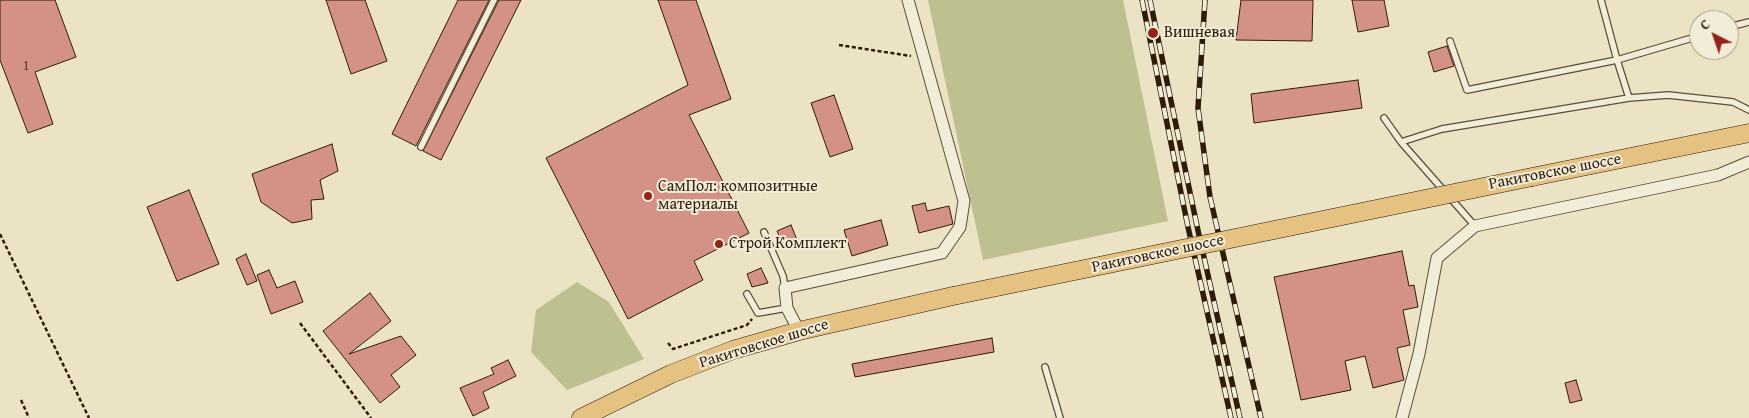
<!DOCTYPE html>
<html>
<head>
<meta charset="utf-8">
<style>
  body { margin:0 }
  #map { position:relative; width:1749px; height:418px; overflow:hidden; background:#ebe3c4; font-family:"Gentium Book Plus",serif }
  canvas { display:block }
  .north { position:absolute; left:1689px; top:10px; width:50px; height:50px; box-sizing:border-box; background:#f2edd9; border:1px solid #a49987; border-radius:50%; rotate:319deg; font-size:14px; font-weight:700; line-height:20px; text-align:center; color:#301b0b }
  .north::after { content:''; display:block; margin:auto; width:18px; height:22px; background:#8f2418; clip-path:polygon(50% 0,100% 100%,50% 72%,0 100%) }
</style>
</head>
<body>
<div id="map">
<canvas width="1749" height="418"></canvas>
<div class="north">С</div>
</div>
<script>
const context = document.querySelector('canvas').getContext('2d');
context.lineJoin = 'round';
function paint(path, color) {
  context.fillStyle = color;
  context.fill(path, 'evenodd');
}
function shape(rows) {
  const path = new Path2D();
  for (const r of rows) {
    path.moveTo(r[0], r[1]);
    for (let i = 2; i < r.length; i += 2) path.lineTo(r[i], r[i + 1]);
  }
  return path;
}
function strokePath(path, color, width, dash) {
  context.strokeStyle = color;
  context.lineWidth = width;
  context.lineCap = dash ? 'butt' : 'round';
  context.setLineDash(dash || []);
  context.stroke(path);
}
function write(font, color, halo, rows, align = 'center') {
  context.font = font + ' "Gentium Book Plus",serif';
  context.lineWidth = 4;
  context.setLineDash([]);
  context.textBaseline = 'middle';
  context.strokeStyle = halo;
  context.fillStyle = color;
  for (const [text, x, y, turn = 0] of rows) {
    context.save();
    context.translate(x, y);
    context.rotate((+turn || 0) * Math.PI / 180);
    context.textAlign = isNaN(turn) ? turn : align;
    if (halo) context.strokeText(text, 0, 0);
    context.fillText(text, 0, 0);
    context.restore();
  }
}
paint(shape([
  [928,0,1123,0,1168,221,983,260],
  [577,282,609,302,644,359,567,390,531,352,536,310]
]), '#bec18f');
const building = shape([
  [0,0,55,0,76,57,35,72,53,124,28,133,0,60,0,0],
  [326,0,365,0,387,61,351,74,326,0],
  [458,0,489,0,416,146,392,134,458,0],
  [499,0,521,0,441,160,423,151,499,0],
  [658,0,696,0,731,99,689,115,749,233,694,261,703,280,628,319,546,158,688,85,658,0],
  [1241,0,1313,0,1312,41,1236,40,1241,0],
  [1352,0,1384,0,1389,26,1358,32,1352,0],
  [1447,46,1454,66,1434,72,1428,52,1447,46],
  [1358,80,1362,108,1254,123,1251,94,1358,80],
  [834,95,853,149,830,157,811,103,834,95],
  [332,144,338,171,320,180,324,199,311,200,312,219,292,223,261,202,252,174,332,144],
  [189,190,219,264,177,281,147,207,189,190],
  [925,203,927,211,949,206,953,224,919,233,912,206,925,203],
  [881,220,888,245,852,256,844,230,881,220],
  [791,225,797,240,784,247,777,231,791,225],
  [1402,251,1409,286,1414,285,1418,307,1403,310,1410,345,1397,348,1404,380,1373,388,1365,356,1345,361,1351,390,1301,400,1274,277,1402,251],
  [246,254,257,281,247,285,236,259,246,254],
  [761,268,768,283,752,287,747,274,761,268],
  [269,270,277,288,295,281,303,302,271,314,257,275,269,270],
  [370,293,391,321,349,354,401,336,416,355,391,375,400,387,380,403,323,331,370,293],
  [992,338,994,352,855,377,852,364,992,338],
  [508,360,516,376,483,392,489,408,473,416,460,388,494,374,491,368,508,360],
  [1576,380,1582,400,1570,403,1565,383,1576,380]
]);
paint(building, '#d39285');
strokePath(building, '#301b0b', 1);
const lane = shape([
  [1729,27,1749,22],
  [1450,41,1467,90,1617,60,1601,0],
  [1629,98,1617,60,1699,36],
  [1384,118,1401,142,1475,226],
  [1401,142,1442,129,1629,98,1668,95,1733,102,1749,110],
  [421,147,494,0],
  [764,232,783,276,785,288],
  [747,294,758,313,787,308],
  [1045,367,1060,418]
]);
const street = shape([
  [799,331,787,308,785,288,942,253,960,227,964,201,908,0],
  [1402,418,1419,354,1437,258,1475,226,1718,175,1749,162]
]);
const primary = shape([
  [1532,177,1749,133],
  [581,418,671,374,733,350,799,331,953,296]
]);
strokePath(lane, '#5f4d39', 8);
strokePath(street, '#5f4d39', 13);
strokePath(primary, '#301b0b', 19);
strokePath(shape([
  [839,45,911,56],
  [0,234,89,418],
  [300,323,371,418],
  [668,343,673,349,747,325,752,319],
  [21,400,29,418]
]), '#301b0b', 2.5, [4, 2.5]);
strokePath(lane, '#f2edd9', 5.5);
strokePath(street, '#f2edd9', 11);
strokePath(primary, '#e6c282', 18);
const rail = shape([
  [1142,0,1188,227,1231,418],
  [1150,0,1197,226,1240,418],
  [1205,0,1198,108,1210,197,1261,418]
]);
strokePath(rail, '#301b0b', 5.5);
strokePath(rail, '#f2edd9', 4, [11]);
const primaryBridge = shape([
  [953,296,1532,177]
]);
strokePath(primaryBridge, '#301b0b', 19, []);
strokePath(primaryBridge, '#e6c282', 18);
for (const [x, y, r, color] of [
  [1153,33,6,"#8f2418"],
  [648,196,5,"#8f2418"],
  [719,244,5,"#8f2418"]
]) {
  const dot = new Path2D();
  dot.arc(x, y, r, 0, 2 * Math.PI);
  context.fillStyle = color;
  context.fill(dot);
  strokePath(dot, '#f2edd9', 2);
}
write('14px', '#59392a', null, [
  ["1",26,66]
]);
write('16px', '#301b0b', '#f2edd9', [
  ["Вишневая",1164,33],
  ["СамПол: композитные",658,187],
  ["материалы",658,205],
  ["Строй Комплект",729,244]
], 'left');
write('16px', '#301b0b', '#f2edd9', [
  ["Ракитовское шоссе",1555,172,-11],
  ["Ракитовское шоссе",1158,254,-12],
  ["Ракитовское шоссе",764,344,-17]
]);
</script>
</body>
</html>
